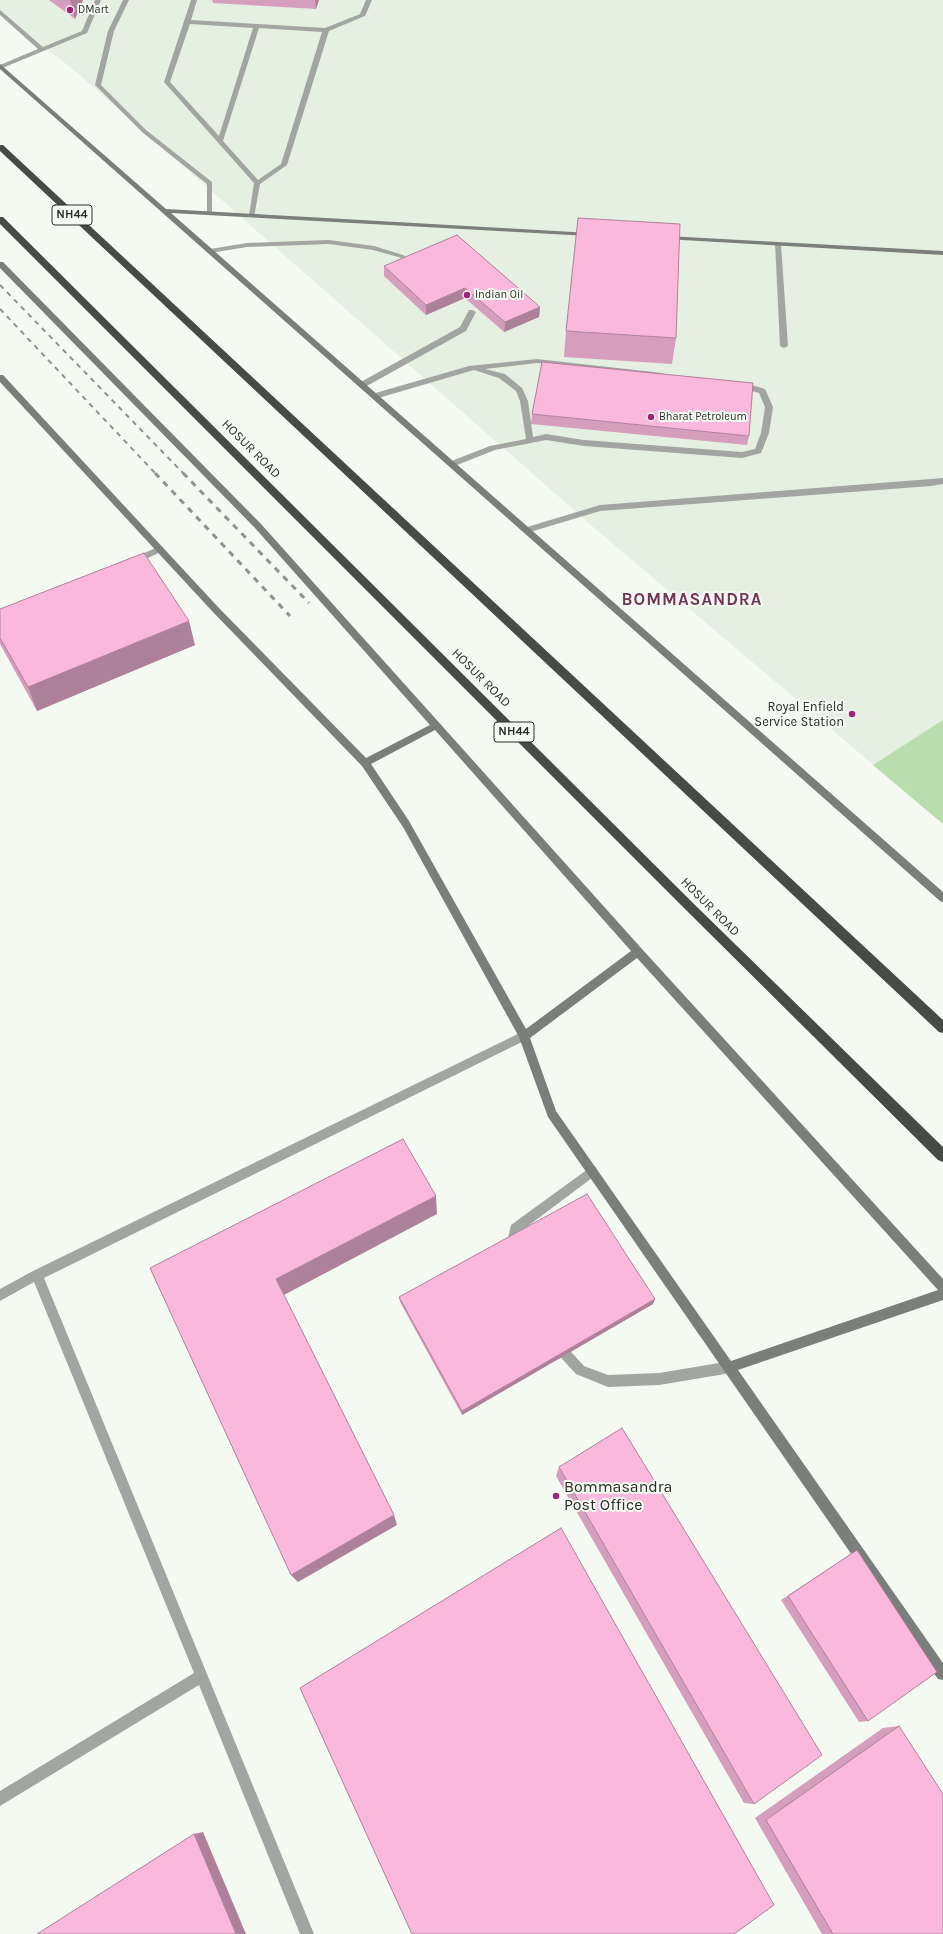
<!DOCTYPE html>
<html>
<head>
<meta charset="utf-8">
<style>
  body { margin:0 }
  canvas { display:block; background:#f4f9f2 }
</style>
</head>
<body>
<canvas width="943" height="1934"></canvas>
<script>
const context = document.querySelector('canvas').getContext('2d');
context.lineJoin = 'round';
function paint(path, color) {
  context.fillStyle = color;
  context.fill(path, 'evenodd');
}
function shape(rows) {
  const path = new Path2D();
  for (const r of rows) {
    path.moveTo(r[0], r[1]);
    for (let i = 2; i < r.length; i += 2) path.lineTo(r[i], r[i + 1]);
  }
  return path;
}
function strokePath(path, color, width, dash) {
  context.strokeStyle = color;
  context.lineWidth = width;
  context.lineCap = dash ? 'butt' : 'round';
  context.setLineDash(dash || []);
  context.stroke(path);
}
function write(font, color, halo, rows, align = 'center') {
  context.font = font + ' Karla,sans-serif';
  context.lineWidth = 4;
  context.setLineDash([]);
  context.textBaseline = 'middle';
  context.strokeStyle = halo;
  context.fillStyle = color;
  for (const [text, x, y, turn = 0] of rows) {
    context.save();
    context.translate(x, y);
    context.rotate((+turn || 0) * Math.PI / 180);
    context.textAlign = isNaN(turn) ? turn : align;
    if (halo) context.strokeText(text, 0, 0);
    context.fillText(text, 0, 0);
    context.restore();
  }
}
paint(shape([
  [0,0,943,0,943,824,592,526,74,70,0,13]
]), '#e6f0e2');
paint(shape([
  [943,720,943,824,873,765]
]), '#baddae');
paint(shape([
  [95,0,101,0,87,33,0,69,0,65,38,49,0,15,0,10,43,47,82,31,95,0],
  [191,0,197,0,191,20,325,28,360,14,366,0,372,0,365,16,329,31,287,165,260,184,254,217,249,216,254,183,164,82,191,0],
  [190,24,253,28,219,136,170,82,190,24],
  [259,28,322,32,281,164,258,180,223,141,259,28],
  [329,240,374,246,406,256,402,258,373,250,329,244,247,247,210,253,206,251,210,249,247,243,329,240],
  [775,242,781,244,788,346,784,348,780,346,775,242],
  [469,310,472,310,476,312,466,331,365,387,359,387,359,383,460,327,469,310],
  [537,359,662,373,666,375,662,377,537,363,485,369,505,374,522,388,528,401,533,437,546,434,584,440,742,452,755,449,761,433,765,407,759,393,738,387,738,383,741,382,765,389,766,391,773,407,769,433,761,453,742,458,584,446,546,440,495,450,452,467,449,466,449,462,490,446,526,439,520,401,516,391,499,378,474,370,375,399,371,396,372,394,469,366,537,359],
  [943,478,943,484,931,486,600,511,527,533,523,530,524,528,600,505,943,478],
  [592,1166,596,1167,597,1171,596,1175,520,1232,516,1251,512,1252,508,1251,506,1247,511,1225,592,1166],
  [557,1339,561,1341,584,1366,608,1375,659,1373,731,1361,735,1363,737,1367,735,1371,731,1373,659,1385,608,1387,576,1374,553,1349,551,1345,553,1341,557,1339]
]), '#a3a5a2');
paint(shape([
  [123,0,129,0,114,31,101,85,146,130,212,182,212,215,207,214,207,184,142,132,95,85,108,31,123,0],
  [160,546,163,547,163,551,137,563,134,564,130,561,131,559,160,546],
  [524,1031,528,1033,529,1036,528,1039,44,1278,314,1934,300,1934,199,1685,0,1806,0,1791,194,1673,34,1282,0,1301,0,1289,33,1271,524,1031]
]), '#a3a5a2');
paint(shape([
  [0,64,166,209,591,233,592,234,589,236,171,213,943,892,943,902,940,901,0,69,0,64],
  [667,236,943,251,943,255,665,239,665,237,667,236],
  [0,262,3,262,261,524,642,949,943,1279,943,1300,738,1370,943,1663,943,1680,938,1679,548,1117,519,1037,403,827,362,766,212,611,0,382,0,375,3,375,218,607,366,758,430,725,255,528,0,268,0,262],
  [435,730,631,951,526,1029,409,821,371,764,435,730],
  [637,958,938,1290,731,1361,556,1111,530,1038,637,958]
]), '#7b7e7a');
paint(shape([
  [0,145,3,145,943,1020,943,1033,939,1032,0,151,0,145],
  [0,217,3,217,695,905,943,1147,943,1162,938,1160,687,911,0,224,0,217]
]), '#474b45');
strokePath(shape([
  [0,285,184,474],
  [0,309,156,474]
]), '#8f938e', 2, [5, 5]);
strokePath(shape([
  [155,473,290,616],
  [183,473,309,603]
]), '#8f938e', 3, [6, 6]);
paint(shape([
  [49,0,83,0,75,19],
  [212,0,319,0,316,9,213,3],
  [384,266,540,307,539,317,504,332,465,298,426,315,384,276],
  [566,331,676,338,672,364,564,357],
  [532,414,749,436,747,445,531,424],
  [0,609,195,645,37,711,0,644],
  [399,1297,655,1299,653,1304,462,1415,400,1302],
  [559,1467,754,1804,744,1803,556,1476],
  [857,1550,868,1721,859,1722,781,1600],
  [899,1726,943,1934,822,1934,755,1818,883,1728]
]), '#d69ebd');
paint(shape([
  [70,0,83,0,75,19],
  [315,0,319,0,316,9],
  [465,288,465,298,426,315,426,305],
  [540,307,539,317,504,332,505,322],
  [189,621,195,645,37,711,28,687],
  [436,1196,437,1214,282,1296,276,1279],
  [655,1299,653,1304,462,1415,462,1411],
  [394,1515,397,1525,298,1582,291,1575],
  [203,1832,246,1934,236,1934,194,1834]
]), '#ae819a');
const building = shape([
  [578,218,680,224,676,338,566,331,578,218],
  [457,235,540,307,505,322,465,288,426,305,384,266,457,235],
  [542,362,753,383,749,436,532,414,542,362],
  [144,553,189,621,28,687,0,638,0,609,144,553],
  [403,1139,436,1196,276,1279,394,1515,291,1575,150,1268,403,1139],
  [587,1194,655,1299,462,1411,399,1297,587,1194],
  [622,1428,822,1755,754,1804,559,1467,622,1428],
  [561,1528,774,1905,734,1934,412,1934,300,1688,561,1528],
  [857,1550,937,1672,868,1721,788,1596,857,1550],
  [899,1726,943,1794,943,1934,833,1934,766,1820,899,1726],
  [194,1834,236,1934,37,1934,194,1834]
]);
paint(building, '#f9b8dc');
strokePath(building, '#ae819a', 1);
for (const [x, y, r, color] of [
  [70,10,4,"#a12377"],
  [467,295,4,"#a12377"],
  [651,417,4,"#a12377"],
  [852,714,4,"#a12377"],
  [556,1496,4,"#a12377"]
]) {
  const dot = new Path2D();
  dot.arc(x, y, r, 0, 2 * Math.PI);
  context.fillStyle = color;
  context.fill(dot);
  strokePath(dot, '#f4f9f2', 1.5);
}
write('11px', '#2b2d2a', '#f4f9f2', [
  ["DMart",78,10],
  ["Indian Oil",475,295],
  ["Bharat Petroleum",659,417]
], 'left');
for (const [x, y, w] of [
  [72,215,40],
  [514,732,40]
]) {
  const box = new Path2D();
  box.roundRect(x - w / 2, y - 10, w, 20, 3);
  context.fillStyle = '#f4f9f2';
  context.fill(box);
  strokePath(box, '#2b2d2a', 1);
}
write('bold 12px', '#2b2d2a', null, [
  ["NH44",72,215],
  ["NH44",514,732]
]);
write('13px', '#2b2d2a', '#f4f9f2', [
  ["HOSUR ROAD",251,449,45],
  ["HOSUR ROAD",481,678,45],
  ["HOSUR ROAD",710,907,45]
]);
write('13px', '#2b2d2a', '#f4f9f2', [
  ["Royal Enfield",844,707],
  ["Service Station",844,722]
], 'right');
write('16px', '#2b2d2a', '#f4f9f2', [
  ["Bommasandra",564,1487],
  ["Post Office",564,1505]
], 'left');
context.letterSpacing = '1px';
write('bold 17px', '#723459', '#f4f9f2', [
  ["BOMMASANDRA",692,600]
]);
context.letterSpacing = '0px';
</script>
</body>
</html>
